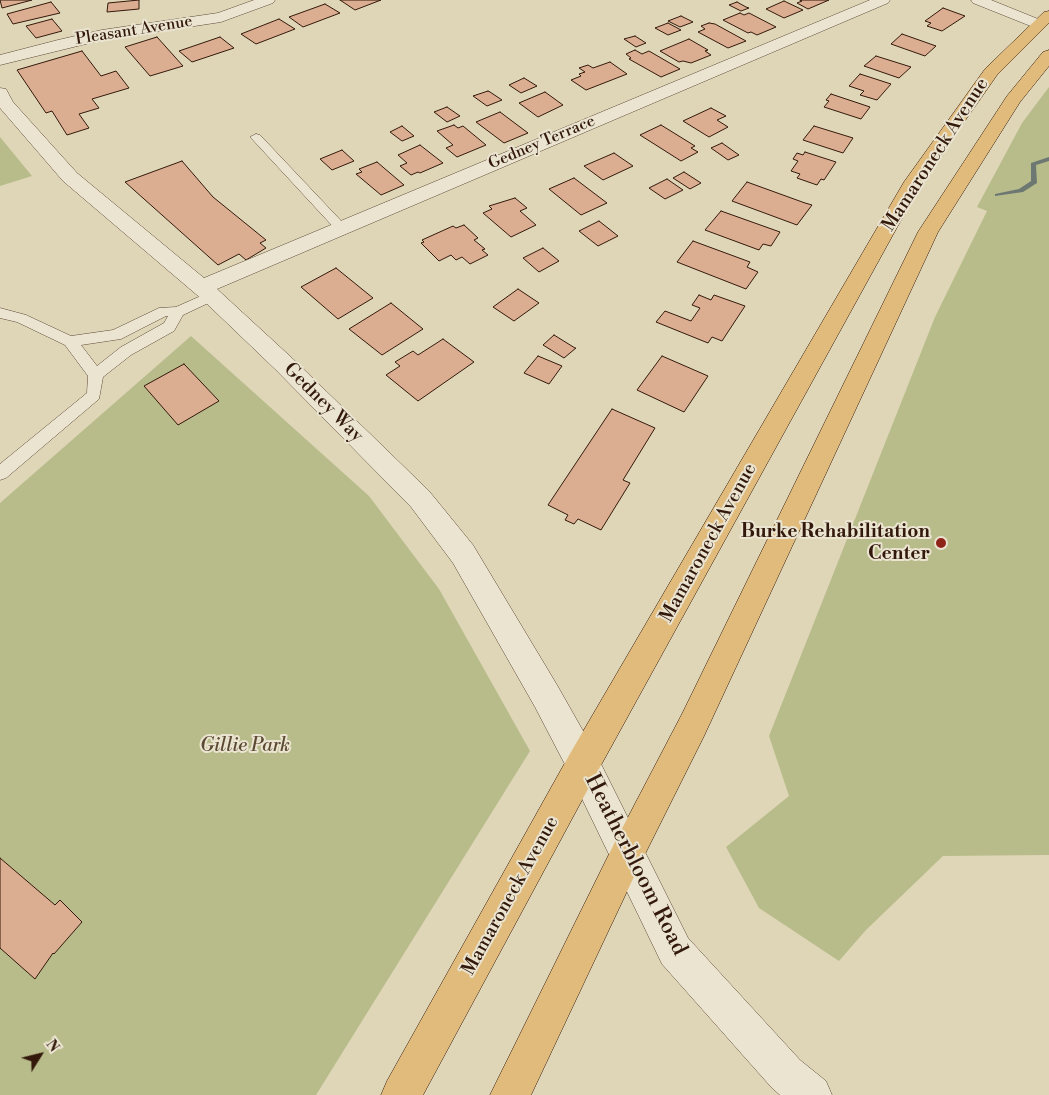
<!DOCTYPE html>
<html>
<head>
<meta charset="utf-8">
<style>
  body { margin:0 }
  #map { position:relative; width:1049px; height:1095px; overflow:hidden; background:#dfd6b8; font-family:"Libre Bodoni",serif }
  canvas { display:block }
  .north { position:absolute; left:15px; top:1030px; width:50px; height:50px; -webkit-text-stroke:4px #eae4d1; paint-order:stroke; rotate:54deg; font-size:14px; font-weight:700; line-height:20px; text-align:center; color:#33190b }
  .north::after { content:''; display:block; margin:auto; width:18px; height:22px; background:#33190b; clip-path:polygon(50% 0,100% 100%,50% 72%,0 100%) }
</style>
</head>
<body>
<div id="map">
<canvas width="1049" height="1095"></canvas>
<div class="north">N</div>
</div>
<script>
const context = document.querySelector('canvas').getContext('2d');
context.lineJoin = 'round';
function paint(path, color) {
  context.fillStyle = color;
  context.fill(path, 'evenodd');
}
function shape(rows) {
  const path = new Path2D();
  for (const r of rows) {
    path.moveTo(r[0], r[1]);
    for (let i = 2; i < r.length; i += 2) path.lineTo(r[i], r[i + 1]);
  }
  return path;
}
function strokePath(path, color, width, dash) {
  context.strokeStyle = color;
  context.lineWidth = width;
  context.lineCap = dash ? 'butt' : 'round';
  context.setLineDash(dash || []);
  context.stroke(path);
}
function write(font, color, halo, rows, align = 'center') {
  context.font = font + ' "Libre Bodoni",serif';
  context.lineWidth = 4;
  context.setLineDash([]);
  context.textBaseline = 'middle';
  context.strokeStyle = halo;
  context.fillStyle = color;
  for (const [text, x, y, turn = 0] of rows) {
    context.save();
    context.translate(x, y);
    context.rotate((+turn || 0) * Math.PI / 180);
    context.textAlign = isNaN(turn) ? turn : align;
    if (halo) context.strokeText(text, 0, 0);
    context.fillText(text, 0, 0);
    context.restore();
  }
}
paint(shape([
  [1049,87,1049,855,943,856,866,930,839,961,759,908,726,847,789,796,769,736,935,317,987,211,977,207,1022,123],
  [0,137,32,176,0,186],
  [191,336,369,496,439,589,530,751,316,1095,0,1095,0,503]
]), '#b8bc8a');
paint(shape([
  [1049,157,1049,161,1036,165,1037,183,1023,192,995,196,995,194,1019,189,1031,181,1031,163,1049,157]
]), '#6e7873');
const building = shape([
  [0,0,32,0,2,8,0,0],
  [139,0,139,9,107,12,108,3,139,0],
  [340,0,381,0,355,10,340,0],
  [800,0,829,0,808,9,797,3,802,1,800,0],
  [784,1,803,10,784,18,766,9,784,1],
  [51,2,60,13,13,24,7,14,51,2],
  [737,2,746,7,749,8,741,11,729,5,737,2],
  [325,4,340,13,303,27,289,17,325,4],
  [943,8,965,16,942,31,927,26,931,23,925,21,943,8],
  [740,13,744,15,749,13,776,27,757,35,751,32,748,33,723,20,740,13],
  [681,16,693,22,680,27,668,21,681,16],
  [52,19,62,31,36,38,26,26,52,19],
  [279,19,295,29,256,44,241,34,279,19],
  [668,23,681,30,668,35,655,28,668,23],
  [709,23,715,24,746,41,728,48,698,32,705,29,701,26,709,23],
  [902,34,936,46,925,56,891,44,902,34],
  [635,36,646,43,636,47,624,39,635,36],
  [157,37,183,66,150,76,125,47,157,37],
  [220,37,234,48,192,62,179,51,220,37],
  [689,39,708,50,705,51,711,55,691,63,683,61,679,62,660,51,689,39],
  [635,50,642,54,649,51,680,69,661,77,629,59,631,58,626,54,635,50],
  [82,51,101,76,116,71,129,88,92,99,99,108,79,114,89,128,67,135,52,111,46,113,17,70,82,51],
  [876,56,911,67,899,78,864,66,876,56],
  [610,62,627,74,586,90,571,80,581,76,579,74,585,72,579,68,588,65,593,68,610,62],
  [860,74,891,84,877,100,860,95,864,91,849,86,860,74],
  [524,78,537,86,521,93,509,85,524,78],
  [488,91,490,92,502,100,487,106,473,96,488,91],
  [545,92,563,105,538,117,519,103,545,92],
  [831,94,870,107,861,119,824,107,829,101,826,100,831,94],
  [447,107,460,116,447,122,434,112,447,107],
  [711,108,726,116,717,120,728,127,709,137,683,121,711,108],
  [500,112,528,133,504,143,476,122,500,112],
  [454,125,458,128,463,126,486,145,457,157,446,148,453,145,437,131,454,125],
  [661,125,695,146,691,148,698,152,681,161,640,135,661,125],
  [402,126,414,136,402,141,390,132,402,126],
  [814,126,853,138,843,153,803,140,814,126],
  [722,143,739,155,728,160,711,148,722,143],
  [420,145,443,163,420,173,418,172,411,175,400,166,407,163,398,155,420,145],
  [342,150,354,161,332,170,320,159,342,150],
  [805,152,836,162,824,180,821,179,817,185,797,178,800,174,791,171,798,161,793,159,797,153,803,155,805,152],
  [614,153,633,166,603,180,584,166,614,153],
  [182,161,213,197,266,240,260,243,266,248,246,260,239,254,218,265,125,182,182,161],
  [377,162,404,185,381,195,356,174,362,172,359,169,377,162],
  [684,172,701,183,690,189,673,178,684,172],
  [574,178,607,203,581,215,549,189,574,178],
  [667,179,683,190,665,199,649,188,667,179],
  [747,182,805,203,812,205,797,225,732,201,747,182],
  [515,198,527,208,520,211,536,225,511,237,483,213,492,209,489,206,515,198],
  [721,211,780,232,771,246,763,244,759,250,705,230,721,211],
  [599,221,618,236,598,246,579,231,599,221],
  [464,225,478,238,474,240,485,249,482,250,488,255,470,264,462,257,456,260,451,255,439,261,421,243,424,242,422,240,453,226,456,228,464,225],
  [693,241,750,262,747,267,758,272,746,289,677,262,693,241],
  [543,248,559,261,539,272,523,258,543,248],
  [336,268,373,298,338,319,301,287,336,268],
  [518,289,539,303,514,321,493,307,518,289],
  [699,295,711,300,714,295,745,306,722,341,712,337,708,343,656,322,665,311,691,321,700,308,692,305,699,295],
  [391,303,423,329,382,355,349,329,391,303],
  [554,335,575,348,576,348,564,358,543,345,554,335],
  [443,339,474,362,418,401,386,375,400,366,395,362,413,351,418,355,443,339],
  [538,356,562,366,549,384,524,373,538,356],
  [662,356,708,376,684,412,637,390,662,356],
  [184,364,219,401,178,425,144,386,184,364],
  [612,409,655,428,623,480,630,483,601,530,578,519,574,524,565,520,568,515,548,505,612,409],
  [0,858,55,905,60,900,82,922,54,954,53,953,35,979,0,948,0,858]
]);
paint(building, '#dbad91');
strokePath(building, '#33190b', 1);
const lane = shape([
  [256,134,260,135,345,225,347,228,345,231,337,231,252,139,250,137,256,134],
  [212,291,217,293,219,296,217,299,183,315,174,331,131,355,103,377,99,399,6,478,0,480,0,464,87,393,88,376,65,345,17,322,0,318,0,308,26,315,71,336,113,330,159,308,176,307,212,291],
  [166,316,168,316,164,323,121,347,97,366,81,345,121,339,166,316]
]);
const street = shape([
  [254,0,275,0,273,3,221,22,102,40,0,65,0,55,58,40,102,30,218,13,254,0],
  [870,0,890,0,888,3,217,289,292,358,429,491,473,545,557,685,595,752,688,938,800,1060,826,1081,832,1095,780,1095,772,1088,662,964,571,776,535,707,453,563,411,507,276,370,204,301,63,181,0,108,0,88,6,89,13,102,77,173,204,278,870,0],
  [971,0,991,0,1043,21,1046,24,1043,27,1033,27,973,3,971,0]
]);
const primary = shape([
  [1049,11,1049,23,997,75,922,182,595,776,423,1095,381,1095,387,1081,571,752,904,182,985,69,1044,12,1049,11],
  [1049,50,1049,66,1020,102,938,232,704,736,639,866,531,1095,490,1095,615,842,682,714,918,232,1007,96,1043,52,1049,50]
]);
strokePath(lane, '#5e4836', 1);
strokePath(street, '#5e4836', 1);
strokePath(primary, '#33190b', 1);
paint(lane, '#eae4d1');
paint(street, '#eae4d1');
paint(primary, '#e0bb7c');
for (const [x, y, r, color] of [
  [941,543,6,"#8f2418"]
]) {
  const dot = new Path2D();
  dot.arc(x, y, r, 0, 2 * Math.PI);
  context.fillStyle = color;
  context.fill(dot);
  strokePath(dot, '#eae4d1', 2);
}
write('16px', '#33190b', '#eae4d1', [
  ["Pleasant Avenue",134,31,-9],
  ["Gedney Terrace",542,143,-23]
]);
write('19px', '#33190b', '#eae4d1', [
  ["Mamaroneck Avenue",936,155,-57],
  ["Gedney Way",323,403,45],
  ["Mamaroneck Avenue",709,543,-61],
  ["Mamaroneck Avenue",511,896,-61]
]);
write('bold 19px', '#33190b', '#eae4d1', [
  ["Burke Rehabilitation",930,532],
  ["Center",930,554]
], 'right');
write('italic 19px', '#5b4a31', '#eae4d1', [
  ["Gillie Park",245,746]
]);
write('22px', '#33190b', '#eae4d1', [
  ["Heatherbloom Road",635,865,63]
]);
</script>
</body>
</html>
